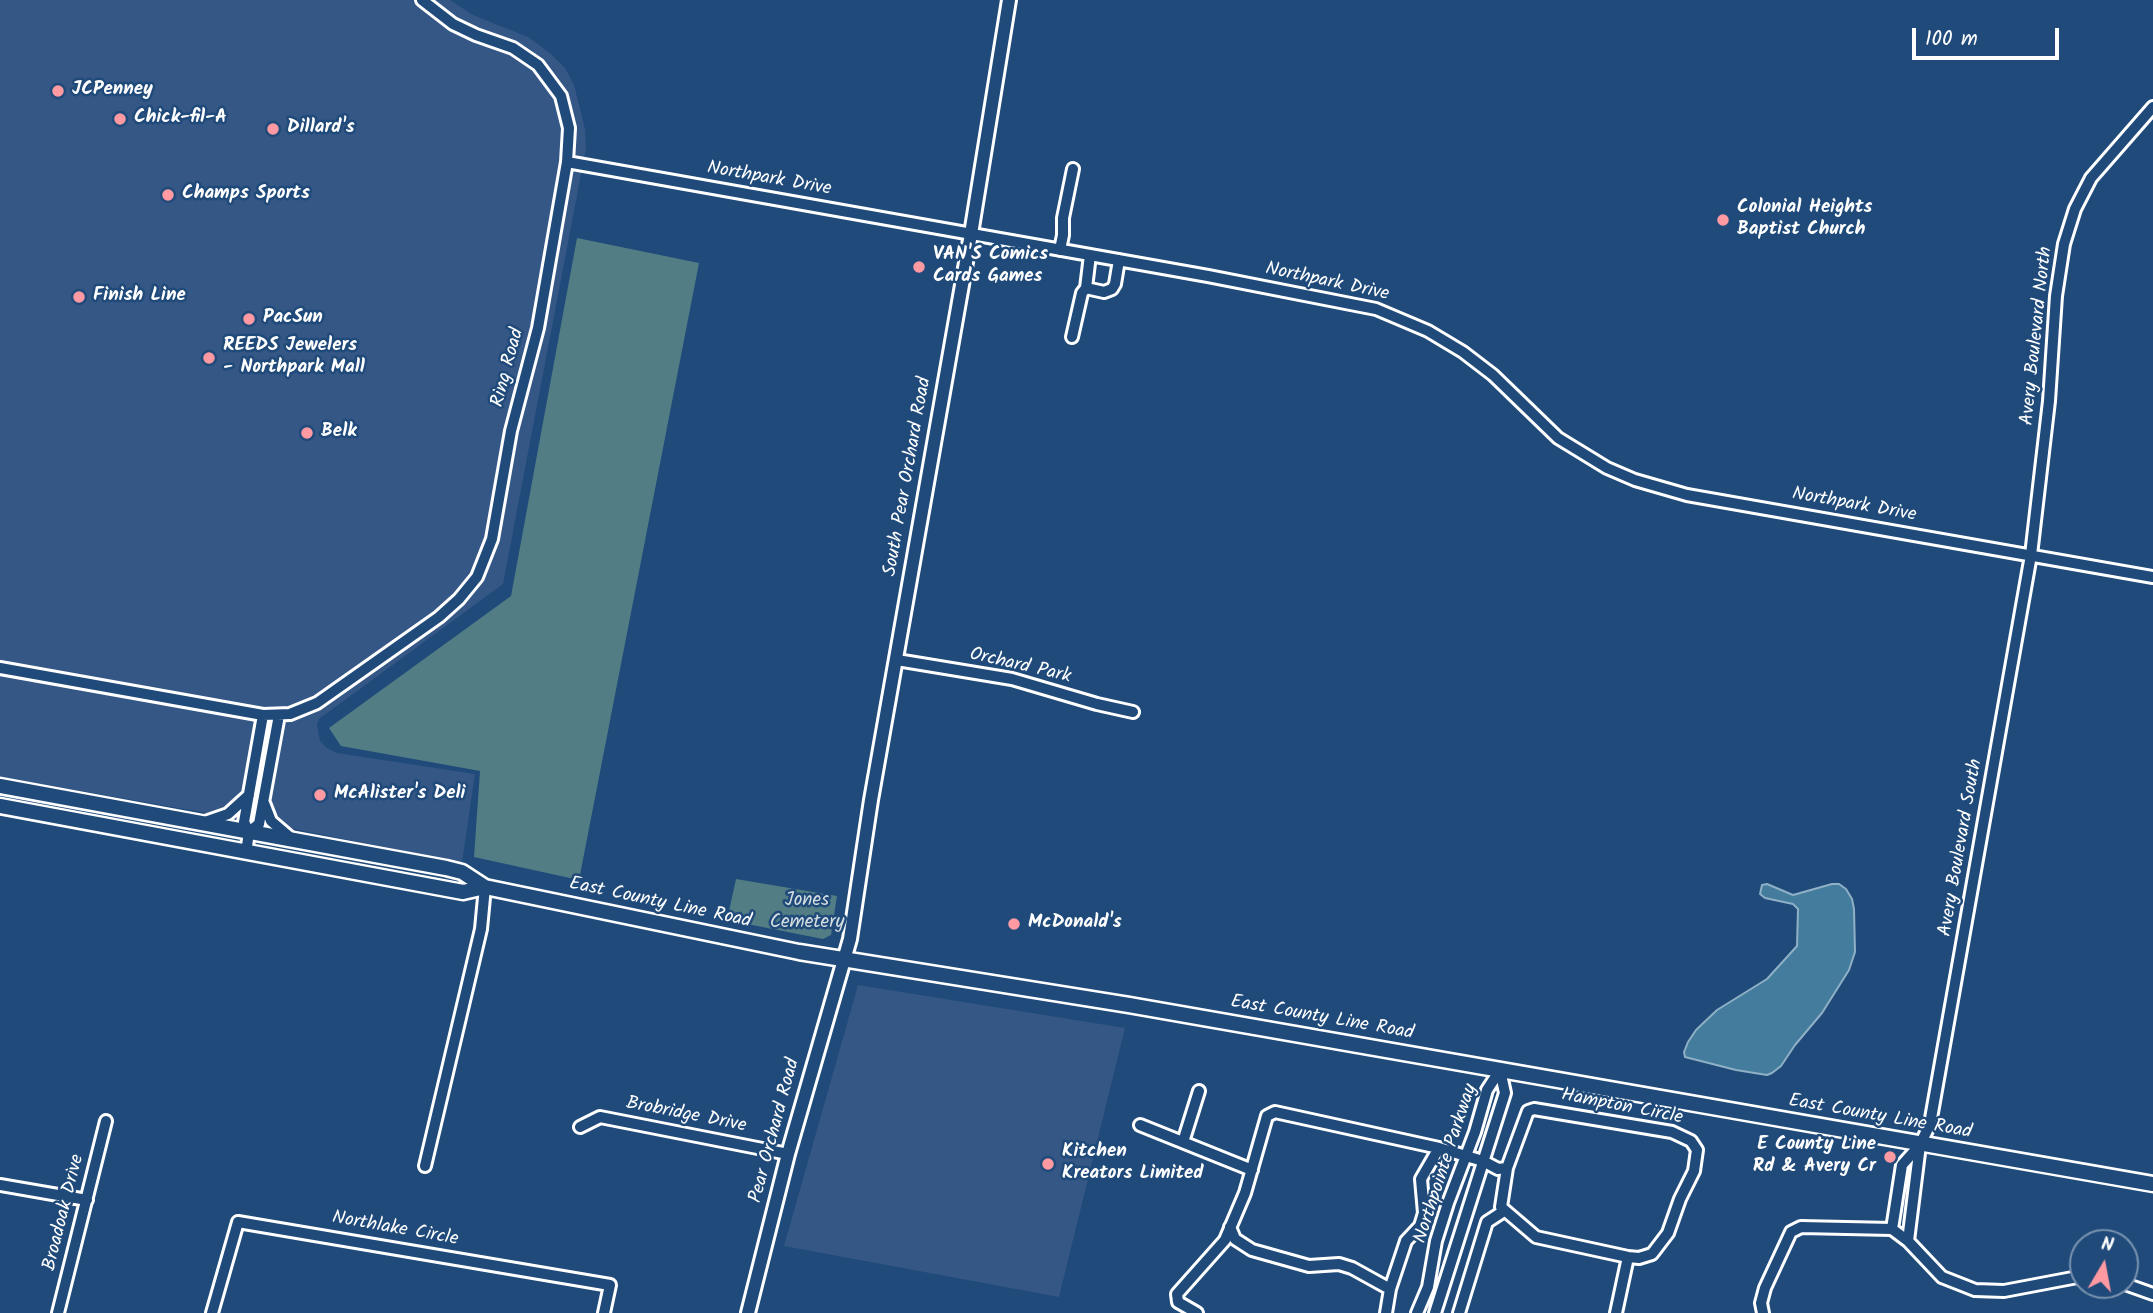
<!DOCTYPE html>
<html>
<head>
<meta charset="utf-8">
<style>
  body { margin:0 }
  #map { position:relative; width:2153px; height:1313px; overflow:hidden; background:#1f4a7a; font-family:Kalam,sans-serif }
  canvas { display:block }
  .north { position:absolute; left:2069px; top:1229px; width:70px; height:70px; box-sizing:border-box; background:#1f4a7a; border:2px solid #7992af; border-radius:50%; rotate:10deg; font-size:19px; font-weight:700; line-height:28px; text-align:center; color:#fff }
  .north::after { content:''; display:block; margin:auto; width:24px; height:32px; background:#ff9aa2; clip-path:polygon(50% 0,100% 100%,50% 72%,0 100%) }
  .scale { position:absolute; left:1912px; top:28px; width:147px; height:32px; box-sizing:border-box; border:4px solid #fff; border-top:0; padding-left:9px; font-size:21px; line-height:24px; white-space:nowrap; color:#fff; -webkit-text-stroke:5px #1f4a7a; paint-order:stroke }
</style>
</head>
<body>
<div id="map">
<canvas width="2153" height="1313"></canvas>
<div class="north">N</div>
<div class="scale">100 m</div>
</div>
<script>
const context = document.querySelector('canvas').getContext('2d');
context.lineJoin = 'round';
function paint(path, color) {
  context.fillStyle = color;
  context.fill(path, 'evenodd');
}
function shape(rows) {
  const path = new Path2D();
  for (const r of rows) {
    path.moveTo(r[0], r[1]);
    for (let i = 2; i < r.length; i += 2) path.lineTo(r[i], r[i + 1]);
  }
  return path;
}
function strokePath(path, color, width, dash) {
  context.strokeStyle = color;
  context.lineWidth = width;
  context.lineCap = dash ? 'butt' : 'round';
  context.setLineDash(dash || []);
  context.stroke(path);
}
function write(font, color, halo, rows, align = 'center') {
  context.font = font + ' Kalam,sans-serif';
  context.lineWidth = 5;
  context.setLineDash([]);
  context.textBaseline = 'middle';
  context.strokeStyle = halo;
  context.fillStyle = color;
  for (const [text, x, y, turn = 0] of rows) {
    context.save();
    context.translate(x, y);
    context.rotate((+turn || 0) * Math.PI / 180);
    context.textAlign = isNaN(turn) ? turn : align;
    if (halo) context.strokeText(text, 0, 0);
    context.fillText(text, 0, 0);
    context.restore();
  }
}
paint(shape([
  [0,0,450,0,473,15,528,37,550,53,565,68,574,85,585,129,586,148,503,584,319,719,317,725,320,741,327,748,337,753,475,774,462,863,265,823,0,777],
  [858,985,1125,1028,1059,1297,784,1246]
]), '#355785');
paint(shape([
  [577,238,699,263,579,880,474,857,480,771,341,746,329,728,511,596],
  [736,879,837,896,831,935,823,939,727,920]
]), '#527d85');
const water = shape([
  [1767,884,1793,895,1832,884,1839,884,1846,889,1852,899,1854,909,1855,952,1849,970,1822,1013,1795,1045,1781,1066,1772,1073,1767,1075,1736,1070,1685,1057,1684,1052,1688,1042,1696,1030,1717,1010,1767,979,1797,946,1798,909,1793,904,1765,898,1760,894,1762,885,1767,884]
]);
paint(water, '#447c9e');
strokePath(water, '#8fb0c5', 2);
const minor = shape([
  [567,162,1208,276,1376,309,1428,331,1463,352,1493,375,1558,438,1607,468,1635,480,1687,495,2153,577],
  [1060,250,1063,235,1063,218,1073,169],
  [1086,288,1104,292,1112,289,1115,284,1119,260],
  [1072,337,1082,293,1086,288,1090,255],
  [897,660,1012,679,1097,704,1133,712],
  [0,668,263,715,290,714,317,703,439,617,459,599,477,577,492,539,511,431,538,328,567,162,569,128,561,96,538,65,513,48,476,35,453,24,422,0],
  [264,803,271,821,292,839],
  [205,822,228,814,249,795],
  [249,832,259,824,279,715],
  [246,853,249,832,244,822,263,715],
  [1534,1109,1672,1132,1691,1141,1697,1150,1694,1171,1680,1199,1668,1233,1652,1254,1639,1258,1628,1257,1536,1237,1501,1207,1507,1168,1528,1111,1534,1109],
  [1140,1125,1252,1170],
  [580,1127,600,1117,788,1154],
  [1183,1142,1199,1091],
  [1920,1145,1930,1124,2031,555,2049,401,2056,296,2064,244,2075,209,2091,178,2153,107],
  [425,1166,481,929,485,887],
  [0,1185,87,1200],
  [1230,1227,1235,1239,1252,1250,1309,1266,1339,1264,1352,1268,1390,1289],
  [1892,1229,1902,1165,1920,1145,1908,1241],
  [2125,1284,2153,1294],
  [58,1313,106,1121],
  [212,1313,238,1222,610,1285,604,1313],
  [1197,1313,1178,1302,1177,1294,1225,1240,1245,1193,1267,1116,1275,1112,1439,1148,1483,1161,1498,1169,1507,1168],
  [1386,1313,1390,1289,1406,1241,1420,1226,1424,1213,1421,1179,1439,1148],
  [1417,1313,1428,1287,1436,1241,1448,1203,1475,1132,1487,1090,1500,1070],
  [1435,1313,1505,1093,1500,1070],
  [1459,1313,1487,1222,1504,1211],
  [1616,1313,1628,1257],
  [1763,1313,1761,1303,1765,1288,1791,1232,1801,1227,1892,1229,1908,1241,1942,1277,1975,1290,2004,1291,2083,1276]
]);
const tertiary = shape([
  [748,1313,788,1154,850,939,871,800,971,234,1009,0]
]);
const secondary = shape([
  [0,786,446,868,462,872,485,887,799,952,1129,1005,2153,1184],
  [0,806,463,892,485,887]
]);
strokePath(minor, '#fff', 16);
strokePath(tertiary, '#fff', 18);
strokePath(secondary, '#fff', 19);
strokePath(minor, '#1f4a7a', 10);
strokePath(tertiary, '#1f4a7a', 12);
strokePath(secondary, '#1f4a7a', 14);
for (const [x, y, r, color] of [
  [58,91,7,"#ff9aa2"],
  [120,119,7,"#ff9aa2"],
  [273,129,7,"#ff9aa2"],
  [168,195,7,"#ff9aa2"],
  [1723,220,7,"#ff9aa2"],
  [919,267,7,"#ff9aa2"],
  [79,297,7,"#ff9aa2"],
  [249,319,7,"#ff9aa2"],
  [209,358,7,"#ff9aa2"],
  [307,433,7,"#ff9aa2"],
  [320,795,7,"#ff9aa2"],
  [1014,924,7,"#ff9aa2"],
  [1890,1157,7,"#ff9aa2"],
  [1048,1164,7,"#ff9aa2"]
]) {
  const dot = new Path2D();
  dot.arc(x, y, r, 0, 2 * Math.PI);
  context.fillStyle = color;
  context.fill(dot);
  strokePath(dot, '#1f4a7a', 2.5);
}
write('bold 19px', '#fff', '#1f4a7a', [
  ["JCPenney",72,91],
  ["Chick-fil-A",134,119],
  ["Dillard's",287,129],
  ["Champs Sports",182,195],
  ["Colonial Heights",1737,209],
  ["Baptist Church",1737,231],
  ["VAN'S Comics",933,256],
  ["Cards Games",933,278],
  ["Finish Line",93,297],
  ["PacSun",263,319],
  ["REEDS Jewelers",223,347],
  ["- Northpark Mall",223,369],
  ["Belk",321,433],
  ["McAlister's Deli",334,795],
  ["McDonald's",1028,924],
  ["E County Line",1876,1146,"right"],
  ["Rd & Avery Cr",1876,1168,"right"],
  ["Kitchen",1062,1153],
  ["Kreators Limited",1062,1175]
], 'left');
write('19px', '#fff', '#1f4a7a', [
  ["Northpark Drive",769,180,10],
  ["Northpark Drive",1327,283,12],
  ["Avery Boulevard North",2038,336,-84],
  ["Ring Road",509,368,-75],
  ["South Pear Orchard Road",909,477,-80],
  ["Northpark Drive",1854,506,10],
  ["Orchard Park",1020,667,13],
  ["Avery Boulevard South",1962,848,-80],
  ["East County Line Road",660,904,12],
  ["East County Line Road",1322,1019,10],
  ["Hampton Circle",1622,1108,11],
  ["Brobridge Drive",686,1116,11],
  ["East County Line Road",1880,1118,10],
  ["Pear Orchard Road",776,1131,-75],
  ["Northpointe Parkway",1447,1164,-72],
  ["Broadoak Drive",65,1213,-76],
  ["Northlake Circle",395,1230,10]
]);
write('19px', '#d4dee0', '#1f4a7a', [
  ["Jones",807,902],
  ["Cemetery",807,924]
]);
</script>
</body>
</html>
